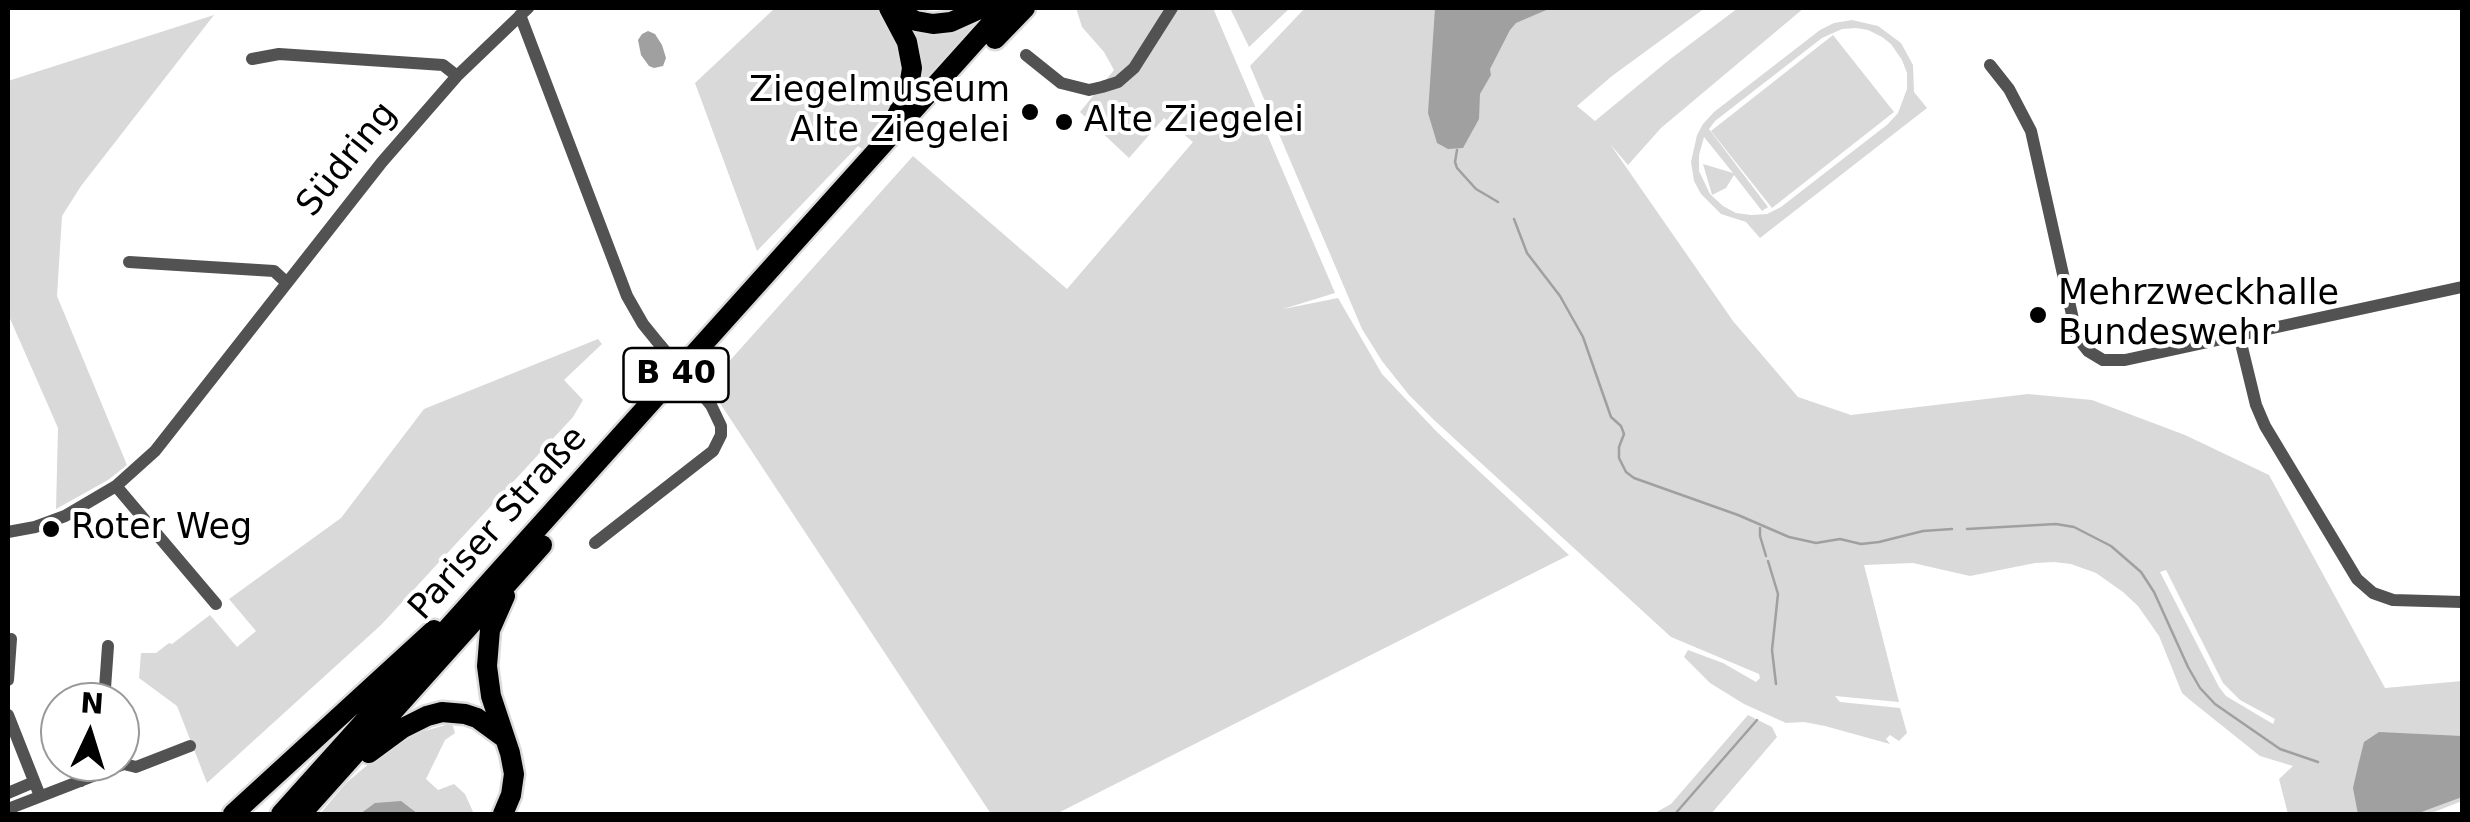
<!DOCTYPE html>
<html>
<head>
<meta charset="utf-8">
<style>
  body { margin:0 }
  #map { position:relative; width:2470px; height:822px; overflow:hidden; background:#fff; font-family:"DejaVu Sans",sans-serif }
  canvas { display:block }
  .frame { position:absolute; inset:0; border:10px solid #000; pointer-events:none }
  .north { position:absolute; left:40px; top:682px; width:100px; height:100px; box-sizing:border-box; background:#fff; border:2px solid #999; border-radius:50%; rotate:4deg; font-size:28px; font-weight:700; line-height:40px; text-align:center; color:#000 }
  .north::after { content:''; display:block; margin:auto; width:35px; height:45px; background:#000; clip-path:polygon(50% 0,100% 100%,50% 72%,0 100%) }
</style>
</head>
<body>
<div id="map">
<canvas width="2470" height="822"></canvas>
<div class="frame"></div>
<div class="north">N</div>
</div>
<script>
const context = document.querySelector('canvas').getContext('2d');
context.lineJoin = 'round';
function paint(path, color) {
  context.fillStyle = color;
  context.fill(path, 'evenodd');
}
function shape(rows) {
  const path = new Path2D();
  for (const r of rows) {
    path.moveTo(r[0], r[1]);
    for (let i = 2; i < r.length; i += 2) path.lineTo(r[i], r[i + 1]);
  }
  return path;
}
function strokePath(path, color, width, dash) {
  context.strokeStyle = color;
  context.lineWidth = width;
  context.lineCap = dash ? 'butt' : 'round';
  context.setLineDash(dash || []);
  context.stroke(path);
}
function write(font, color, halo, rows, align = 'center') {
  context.font = font + ' "DejaVu Sans",sans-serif';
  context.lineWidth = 8;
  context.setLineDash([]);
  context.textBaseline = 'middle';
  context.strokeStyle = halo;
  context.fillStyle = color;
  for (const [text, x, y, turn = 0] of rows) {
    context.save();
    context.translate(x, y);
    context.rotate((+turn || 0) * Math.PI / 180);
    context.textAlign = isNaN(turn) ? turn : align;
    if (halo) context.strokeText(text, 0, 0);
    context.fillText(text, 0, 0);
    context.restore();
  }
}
paint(shape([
  [775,8,880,8,906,54,894,111,862,149,858,146,757,251,695,83],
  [1076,8,1213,8,1335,293,1283,309,1338,298,1382,374,1437,432,1569,555,1056,814,991,814,708,385,913,156,1067,289,1193,142,1164,118,1129,158,1080,112,1114,70,1104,52,1082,27],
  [1230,8,1290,8,1249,47],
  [1305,8,1705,8,1612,76,1577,106,1595,121,1669,60,1738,8,1804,8,1661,128,1628,165,1610,144,1733,321,1798,397,1851,415,2028,394,2092,400,2185,435,2269,475,2385,688,2462,681,2462,801,2429,814,2288,814,2279,779,2293,766,2260,756,2190,700,2182,693,2159,636,2138,606,2123,592,2096,573,2071,564,2054,562,2035,563,1970,576,1913,563,1864,565,1899,702,1835,696,1840,702,1900,708,1907,733,1899,741,1890,735,1886,739,1890,744,1825,726,1804,722,1786,723,1744,704,1710,683,1684,657,1688,650,1723,663,1756,682,1760,678,1759,674,1671,637,1434,420,1409,395,1382,361,1362,329,1250,66],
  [2166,570,2223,683,2240,700,2275,719,2273,724,2226,696,2219,687,2160,572],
  [990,11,910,99,905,22],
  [214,15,81,186,62,216,57,296,127,465,108,480,56,509,58,428,8,314,8,81],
  [1852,20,1878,26,1901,43,1913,65,1914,92,1927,108,1760,238,1746,222,1721,214,1701,194,1694,181,1691,162,1697,135,1703,124,1714,112,1820,30,1834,23],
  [1856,28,1868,30,1882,37,1891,44,1902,60,1907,73,1907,89,1898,113,1888,124,1781,207,1767,214,1751,215,1736,213,1723,206,1710,194,1699,171,1699,155,1704,137,1733,173,1703,164,1712,195,1726,188,1734,175,1762,211,1768,207,1709,129,1715,121,1822,38,1842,29],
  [1833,35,1894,112,1772,208,1711,131],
  [598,339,602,344,564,380,583,400,573,417,381,625,207,783,177,706,139,678,141,653,156,653,169,643,172,644,210,615,237,647,256,631,229,599,341,518,424,409],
  [1748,715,1772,727,1777,737,1711,814,1653,814,1671,804],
  [452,723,455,733,445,740,426,779,438,790,454,784,465,794,474,814,320,814,345,784,378,756,408,736]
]), '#d9d9d9');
paint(shape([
  [1435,8,1551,8,1516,23,1510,30,1490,69,1491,75,1480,94,1479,119,1463,148,1448,149,1437,143,1428,113],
  [648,31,655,34,662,45,666,58,663,66,654,68,649,66,641,55,638,40,642,34],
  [2379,732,2462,736,2462,797,2416,814,2358,814,2353,788,2358,766,2364,742],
  [401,801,418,814,360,814,375,803]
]), '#a0a0a0');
strokePath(shape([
  [1457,150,1455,162,1457,168,1476,189,1498,202],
  [1514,219,1527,253,1560,296,1583,337,1611,417,1621,426,1624,434,1619,447,1619,458,1626,472,1634,478,1738,515,1789,537,1816,543,1840,539,1861,544,1879,542,1923,531,1952,529],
  [1760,528,1760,536,1766,556],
  [1967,529,2056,524,2074,527,2111,546,2141,572,2154,592,2188,667,2200,688,2215,704,2280,749,2318,762],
  [1768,561,1778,594,1772,650,1776,684],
  [1675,814,1757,720]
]), '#a0a0a0', 2.5);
const trunk = shape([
  [889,8,907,42,912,68,908,93,896,117],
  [891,8,916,21,933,24,951,22,982,8],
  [995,39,1025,8],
  [369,753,403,728,427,716,442,712,465,714,477,718,503,737],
  [233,814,434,630],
  [281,814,1005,8],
  [301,814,542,545],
  [503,814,511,795,514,774,510,753,491,696,487,666,490,630,505,596]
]);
strokePath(trunk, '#dbdbdb', 25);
strokePath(shape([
  [520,15,627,296,643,324,660,345],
  [1026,55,1061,83,1089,90,1102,87,1118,82,1134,68,1172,8],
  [252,59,279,54,443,65,457,76],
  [1990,65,2009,89,2031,131,2077,337,2088,351,2103,360,2125,360,2462,287],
  [129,262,274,271,286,282],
  [2239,335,2256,405,2265,426,2357,579,2373,593,2393,600,2462,602],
  [116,486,216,604],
  [8,532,35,527,65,516,116,486,155,451,382,162,457,76,528,8],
  [595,543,713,451,721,435,721,426,711,405],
  [8,680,11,639],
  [104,702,108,646],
  [8,715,40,796],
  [81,781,75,767,89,762],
  [8,793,34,782],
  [8,809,124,764,136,767,190,746]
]), '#525252', 12);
strokePath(trunk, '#000', 20);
strokePath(shape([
  [660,345,711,405]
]), '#525252', 12);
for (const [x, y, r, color] of [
  [1030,112,10,"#000"],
  [1064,122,10,"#000"],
  [2038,315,10,"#000"],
  [51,529,10,"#000"]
]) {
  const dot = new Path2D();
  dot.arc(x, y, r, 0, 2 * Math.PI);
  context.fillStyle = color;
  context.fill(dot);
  strokePath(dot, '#fff', 4);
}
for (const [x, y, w] of [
  [676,375,105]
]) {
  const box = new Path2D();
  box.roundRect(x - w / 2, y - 27, w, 54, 8);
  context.fillStyle = '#fff';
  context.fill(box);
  strokePath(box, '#000', 2.5);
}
write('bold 32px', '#000', null, [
  ["B 40",676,375]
]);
write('35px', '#000', '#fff', [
  ["Ziegelmuseum",1010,92,"right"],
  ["Alte Ziegelei",1010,132,"right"],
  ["Alte Ziegelei",1084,122],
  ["Mehrzweckhalle",2058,295],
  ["Bundeswehr",2058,335],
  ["Roter Weg",71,529]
], 'left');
write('35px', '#000', '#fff', [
  ["Südring",348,160,-51],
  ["Pariser Straße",499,524,-48]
]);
</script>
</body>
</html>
